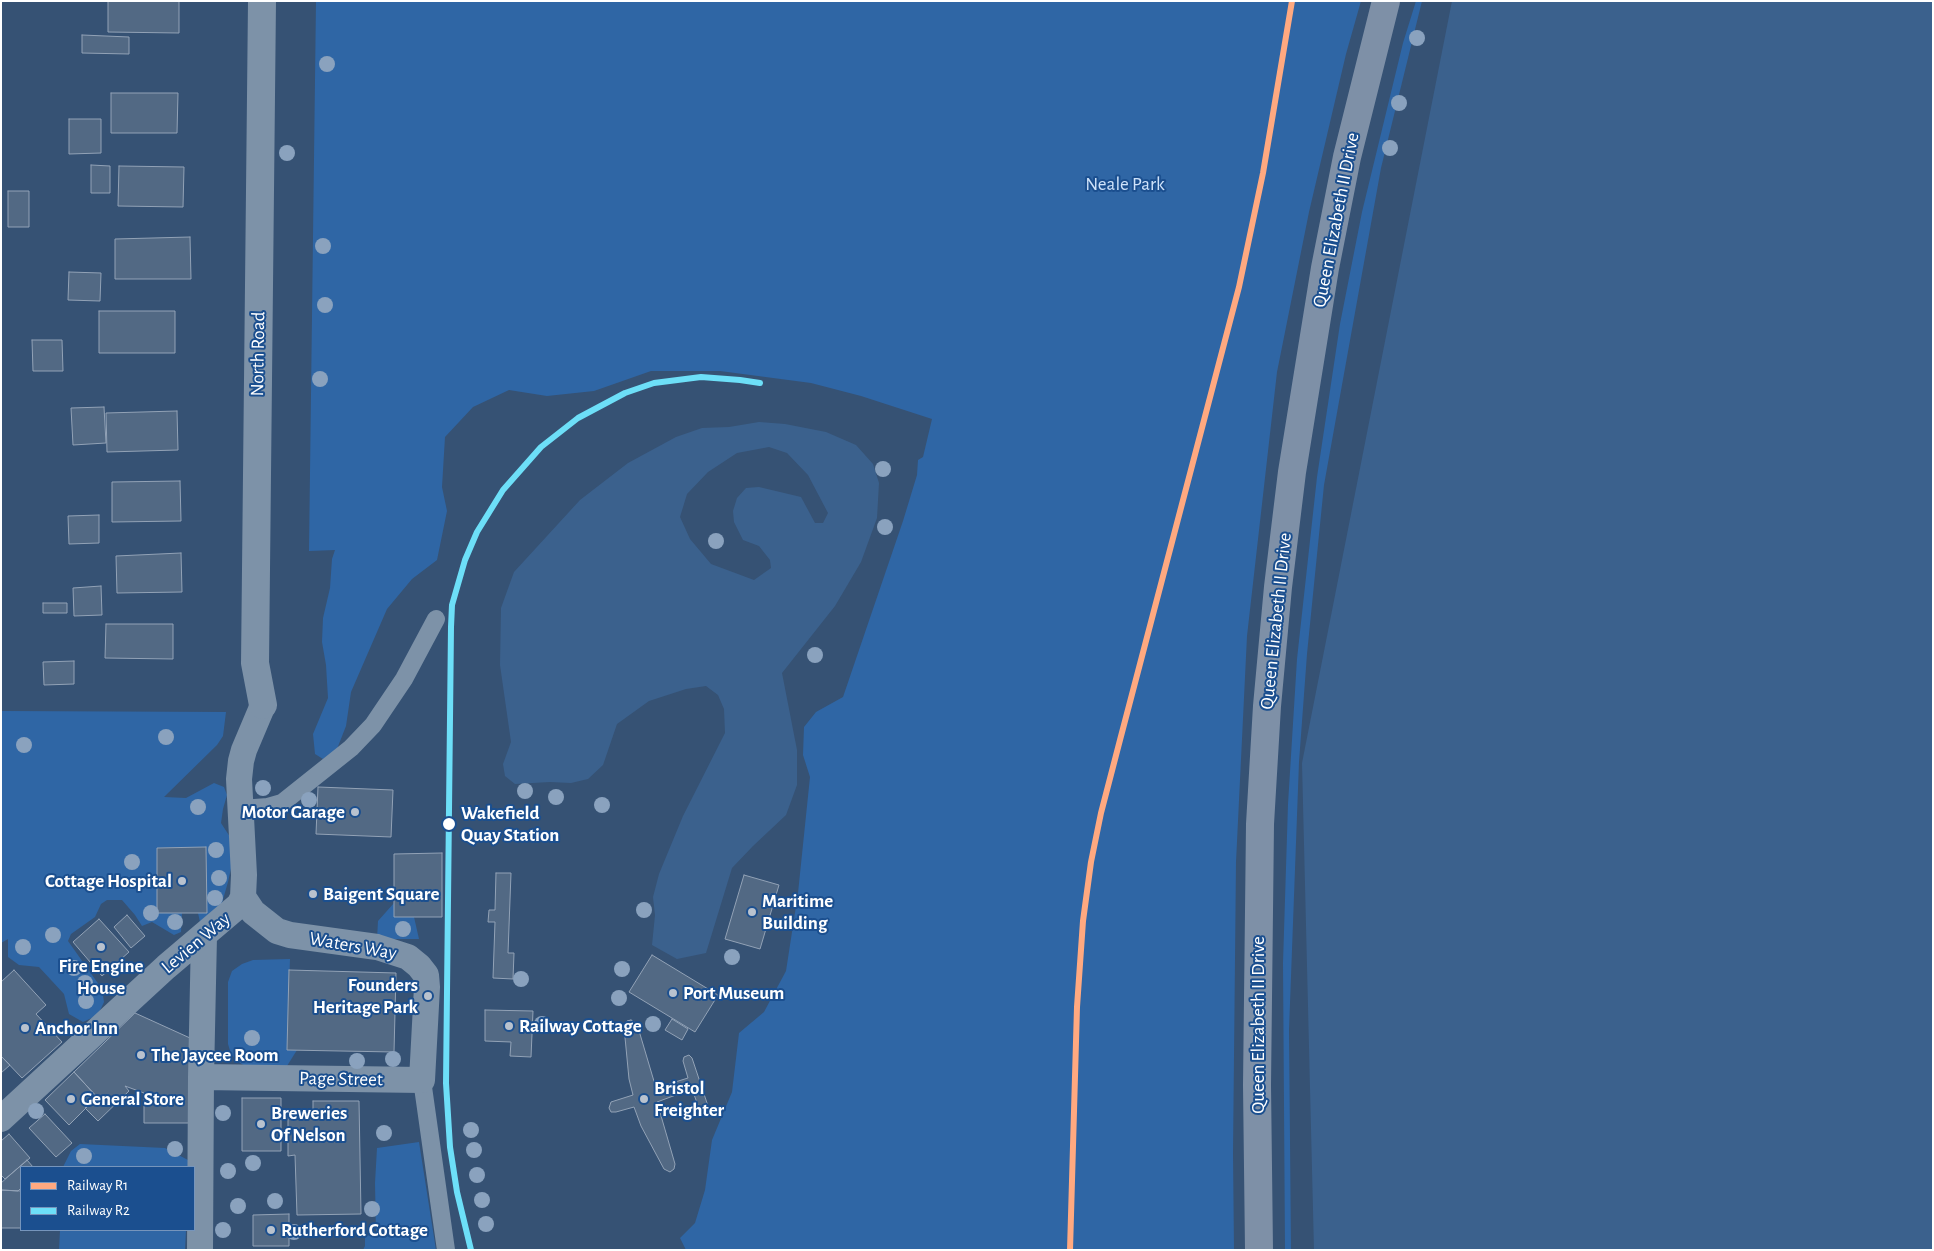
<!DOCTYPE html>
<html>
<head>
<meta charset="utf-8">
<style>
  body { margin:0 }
  #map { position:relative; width:1934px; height:1251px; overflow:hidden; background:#365274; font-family:"Alegreya Sans",sans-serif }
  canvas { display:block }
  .frame { position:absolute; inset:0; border:2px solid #fff; pointer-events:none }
  .legend { position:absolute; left:20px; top:1166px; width:175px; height:65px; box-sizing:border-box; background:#1b4f8f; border:1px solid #7695bc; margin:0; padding:6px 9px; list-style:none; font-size:15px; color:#fff }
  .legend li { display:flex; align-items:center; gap:10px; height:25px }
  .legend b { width:25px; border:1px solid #7695bc }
</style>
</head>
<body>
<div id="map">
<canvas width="1934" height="1251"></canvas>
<div class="frame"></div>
<ul class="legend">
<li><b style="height:6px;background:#ffa980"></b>Railway R1</li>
<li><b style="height:6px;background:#6ddff8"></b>Railway R2</li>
</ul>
</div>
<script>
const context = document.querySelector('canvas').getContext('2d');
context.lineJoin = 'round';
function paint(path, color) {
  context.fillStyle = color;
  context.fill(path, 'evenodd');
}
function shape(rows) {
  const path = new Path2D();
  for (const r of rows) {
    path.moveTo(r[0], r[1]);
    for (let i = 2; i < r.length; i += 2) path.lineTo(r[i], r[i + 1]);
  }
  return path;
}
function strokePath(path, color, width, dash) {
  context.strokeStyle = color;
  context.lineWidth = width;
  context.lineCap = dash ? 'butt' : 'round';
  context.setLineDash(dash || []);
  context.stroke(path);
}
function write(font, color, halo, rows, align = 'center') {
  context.font = font + ' "Alegreya Sans",sans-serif';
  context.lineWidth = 4;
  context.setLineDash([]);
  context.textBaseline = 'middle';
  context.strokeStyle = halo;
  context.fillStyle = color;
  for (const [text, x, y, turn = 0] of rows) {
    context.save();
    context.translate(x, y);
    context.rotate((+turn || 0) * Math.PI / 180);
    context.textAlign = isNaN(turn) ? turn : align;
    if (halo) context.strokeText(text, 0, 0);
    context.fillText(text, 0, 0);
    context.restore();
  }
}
paint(shape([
  [316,1,1361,1,1346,54,1309,212,1277,372,1247,636,1236,862,1233,1153,1234,1250,686,1250,680,1238,695,1223,705,1190,712,1140,732,1092,739,1033,764,1012,786,971,798,893,810,777,803,755,804,727,816,712,843,697,903,521,917,475,918,460,923,457,932,419,861,396,811,383,720,371,651,371,594,391,547,396,509,390,473,407,445,437,442,487,447,511,437,560,412,579,387,609,351,692,346,726,337,749,323,759,315,754,313,734,328,698,326,665,322,642,323,618,330,588,332,559,335,550,309,551],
  [1416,1,1422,1,1381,168,1324,485,1307,654,1299,762,1289,1030,1291,1250,1285,1250,1283,963,1288,804,1297,659,1317,477,1340,324,1362,212,1403,43],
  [1,711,226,712,223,736,217,745,164,797,186,798,214,783,224,787,227,795,223,809,221,823,232,840,234,855,228,882,222,903,200,922,198,913,207,913,206,847,157,848,157,913,182,913,181,932,174,935,152,922,142,926,135,915,122,900,107,900,101,904,95,917,71,934,68,941,102,989,104,1002,98,1015,83,1022,69,1014,64,994,39,967,19,965,8,957,8,939,1,943],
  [394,903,394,917,414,917,419,939,377,939,378,921],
  [290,959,287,1050,297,1050,287,1066,245,1066,237,1061,231,1054,228,1044,228,982,232,971,242,964,253,960],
  [419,1142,436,1250,363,1250,365,1246,365,1236,376,1234,375,1183,377,1148],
  [80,1144,165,1148,188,1160,188,1167,63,1167,71,1151],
  [60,1230,186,1230,185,1250,59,1250]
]), '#2f66a5');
paint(shape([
  [1452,1,1933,1,1933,1250,1314,1250,1302,763],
  [759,422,785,424,826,432,856,445,873,464,879,483,877,518,861,562,835,606,782,673,797,750,797,785,786,815,753,846,732,868,706,953,677,959,652,945,655,915,653,897,659,874,683,816,725,733,724,709,718,695,706,686,686,689,649,701,617,724,603,765,588,779,571,783,550,782,515,784,505,776,503,764,511,742,500,665,501,608,514,572,580,500,628,463,676,437,702,428,729,427],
  [769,447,787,453,808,475,828,513,823,523,815,523,801,497,759,487,746,488,737,498,733,511,734,522,743,540,759,546,770,560,771,568,754,580,711,564,690,539,680,517,687,494,708,472,737,453]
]), '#3b618d');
const building = shape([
  [108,1,179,1,179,33,108,32,108,1],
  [82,35,129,37,129,54,82,53,82,35],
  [111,93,178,93,177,133,111,133,111,93],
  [69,119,101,119,101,153,69,154,69,119],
  [91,165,110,166,110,193,91,193,91,165],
  [119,166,184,167,183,207,118,206,119,166],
  [8,191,29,191,29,227,8,227,8,191],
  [190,237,191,279,115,279,115,239,190,237],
  [69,272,101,273,100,301,68,300,69,272],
  [99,311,175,311,175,353,99,353,99,311],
  [32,340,62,340,63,371,33,371,32,340],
  [104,407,106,443,73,445,71,408,104,407],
  [177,411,178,450,107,452,106,413,177,411],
  [180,481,181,521,112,522,112,482,180,481],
  [99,515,99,543,69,544,68,516,99,515],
  [181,553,182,592,117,593,116,556,181,553],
  [101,586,102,615,74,616,73,588,101,586],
  [43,603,67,603,67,613,43,613,43,603],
  [106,624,173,624,173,659,105,658,106,624],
  [74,661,74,684,44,685,43,662,74,661],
  [318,787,393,790,391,837,316,834,318,787],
  [206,847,207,913,157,913,157,848,206,847],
  [442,853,442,917,394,917,394,854,442,853],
  [496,873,511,873,508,953,514,953,513,979,493,978,495,922,488,922,489,910,495,910,496,873],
  [744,875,779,885,760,949,725,939,744,875],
  [127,915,145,936,131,948,114,927,127,915],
  [99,919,129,952,102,976,73,942,99,919],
  [652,955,718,995,695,1032,629,992,652,955],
  [14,970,46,1005,36,1014,62,1042,22,1078,1,1056,1,982,14,970],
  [289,970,396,973,394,1052,287,1050,289,970],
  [485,1010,533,1011,531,1057,510,1056,511,1042,485,1041,485,1010],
  [135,1013,190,1038,190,1123,144,1123,144,1093,125,1086,129,1091,98,1121,85,1108,97,1097,74,1072,135,1013],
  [672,1019,688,1029,682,1040,665,1030,672,1019],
  [631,1020,637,1024,656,1088,688,1078,683,1061,684,1057,689,1055,692,1058,708,1106,706,1112,700,1111,692,1089,657,1102,675,1164,674,1169,670,1172,664,1169,641,1126,634,1107,616,1112,611,1112,609,1108,611,1102,633,1095,629,1079,624,1027,627,1021,631,1020],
  [1,1056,10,1065,1,1073,1,1056],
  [74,1072,97,1097,69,1125,45,1100,74,1072],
  [242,1098,281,1098,281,1151,242,1151,242,1098],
  [313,1101,359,1101,361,1214,297,1215,295,1155,288,1156,288,1117,313,1117,313,1101],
  [45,1114,72,1143,56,1157,29,1128,45,1114],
  [9,1134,30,1158,5,1179,1,1175,1,1141,9,1134],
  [27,1160,33,1167,21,1167,21,1188,18,1191,1,1190,1,1183,27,1160],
  [1,1190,21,1191,21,1228,1,1228,1,1190],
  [289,1214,289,1246,253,1246,253,1215,289,1214]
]);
paint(building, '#526984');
strokePath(building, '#92a2b6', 1);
strokePath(shape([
  [241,809,268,807,282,803,351,748,373,725,404,679,436,619],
  [422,1080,446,1250]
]), '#7d92a8', 18);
strokePath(shape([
  [201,1077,422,1080,427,987,426,975,419,966,408,957,377,947,290,935,277,931,253,912,243,897],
  [1,1119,166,967,239,905,243,897,244,875,239,779,241,761,244,750,263,705],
  [200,1250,201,1077,204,936]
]), '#7d92a8', 26);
strokePath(shape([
  [262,1,255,663,263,705]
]), '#7d92a8', 28);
strokePath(shape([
  [1259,1250,1257,1085,1260,824,1267,706,1278,587,1292,472,1325,268,1347,157,1386,1]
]), '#7e90a7', 28);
strokePath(shape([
  [1070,1250,1077,1007,1083,921,1091,862,1101,813,1120,740,1239,287,1263,173,1292,1]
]), '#ffa980', 6);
strokePath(shape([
  [471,1250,457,1192,450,1147,446,1083,451,627,452,605,465,560,477,532,503,490,541,447,578,418,625,393,654,383,701,377,740,380,760,383]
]), '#6ddff8', 6);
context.fillStyle = '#8aa2be';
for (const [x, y] of [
  [1417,38],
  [327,64],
  [1399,103],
  [1390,148],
  [287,153],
  [323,246],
  [325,305],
  [320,379],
  [883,469],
  [885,527],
  [716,541],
  [815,655],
  [166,737],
  [24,745],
  [263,788],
  [525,791],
  [556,797],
  [309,800],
  [602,805],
  [198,807],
  [216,850],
  [132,862],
  [219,878],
  [215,898],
  [644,910],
  [151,913],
  [175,922],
  [403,929],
  [53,935],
  [23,947],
  [732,957],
  [74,968],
  [622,969],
  [521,979],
  [85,983],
  [619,998],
  [86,1001],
  [542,1024],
  [653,1024],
  [252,1038],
  [393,1059],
  [357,1061],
  [36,1111],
  [223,1113],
  [471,1130],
  [384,1133],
  [175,1149],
  [474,1150],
  [84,1156],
  [253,1163],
  [228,1171],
  [477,1175],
  [482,1200],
  [275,1201],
  [238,1206],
  [372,1209],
  [486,1224],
  [223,1230],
  [294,1232]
]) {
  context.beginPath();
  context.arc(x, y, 8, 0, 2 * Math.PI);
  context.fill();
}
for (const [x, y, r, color] of [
  [355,812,5,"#b9c2ce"],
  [449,824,7,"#fff"],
  [182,881,5,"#b9c2ce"],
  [313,894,5,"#b9c2ce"],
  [752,912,5,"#b9c2ce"],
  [101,947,5,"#b9c2ce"],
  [673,993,5,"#b9c2ce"],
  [428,996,5,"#b9c2ce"],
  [509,1026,5,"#b9c2ce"],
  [25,1028,5,"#b9c2ce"],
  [141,1055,5,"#b9c2ce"],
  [71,1099,5,"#b9c2ce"],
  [644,1099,5,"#b9c2ce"],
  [261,1124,5,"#b9c2ce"],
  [271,1230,5,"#b9c2ce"]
]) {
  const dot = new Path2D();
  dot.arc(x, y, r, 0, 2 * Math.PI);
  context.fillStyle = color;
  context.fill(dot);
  strokePath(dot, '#1b4f8f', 2);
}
write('19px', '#cfe3fa', '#1b4f8f', [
  ["Neale Park",1125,184]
]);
write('19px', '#fff', '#1b4f8f', [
  ["Queen Elizabeth II Drive",1336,220,-79],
  ["North Road",258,354,-89],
  ["Queen Elizabeth II Drive",1276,621,-84],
  ["Levien Way",196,943,-40],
  ["Waters Way",353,946,10],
  ["Queen Elizabeth II Drive",1258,1025,-90],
  ["Page Street",341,1079,1]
]);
write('bold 19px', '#fff', '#1b4f8f', [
  ["Motor Garage",345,812,"right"],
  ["Cottage Hospital",172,881,"right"],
  ["Baigent Square",323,894],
  ["Maritime",762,901],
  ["Building",762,923],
  ["Fire Engine",101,966,"center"],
  ["House",101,988,"center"],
  ["Founders",418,985,"right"],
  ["Heritage Park",418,1007,"right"],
  ["Port Museum",683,993],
  ["Railway Cottage",519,1026],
  ["Anchor Inn",35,1028],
  ["The Jaycee Room",151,1055],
  ["Bristol",654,1088],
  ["Freighter",654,1110],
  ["General Store",81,1099],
  ["Breweries",271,1113],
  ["Of Nelson",271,1135],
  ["Rutherford Cottage",281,1230]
], 'left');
write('bold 19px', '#fff', '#1b4f8f', [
  ["Wakefield",461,813],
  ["Quay Station",461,835]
], 'left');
</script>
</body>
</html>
